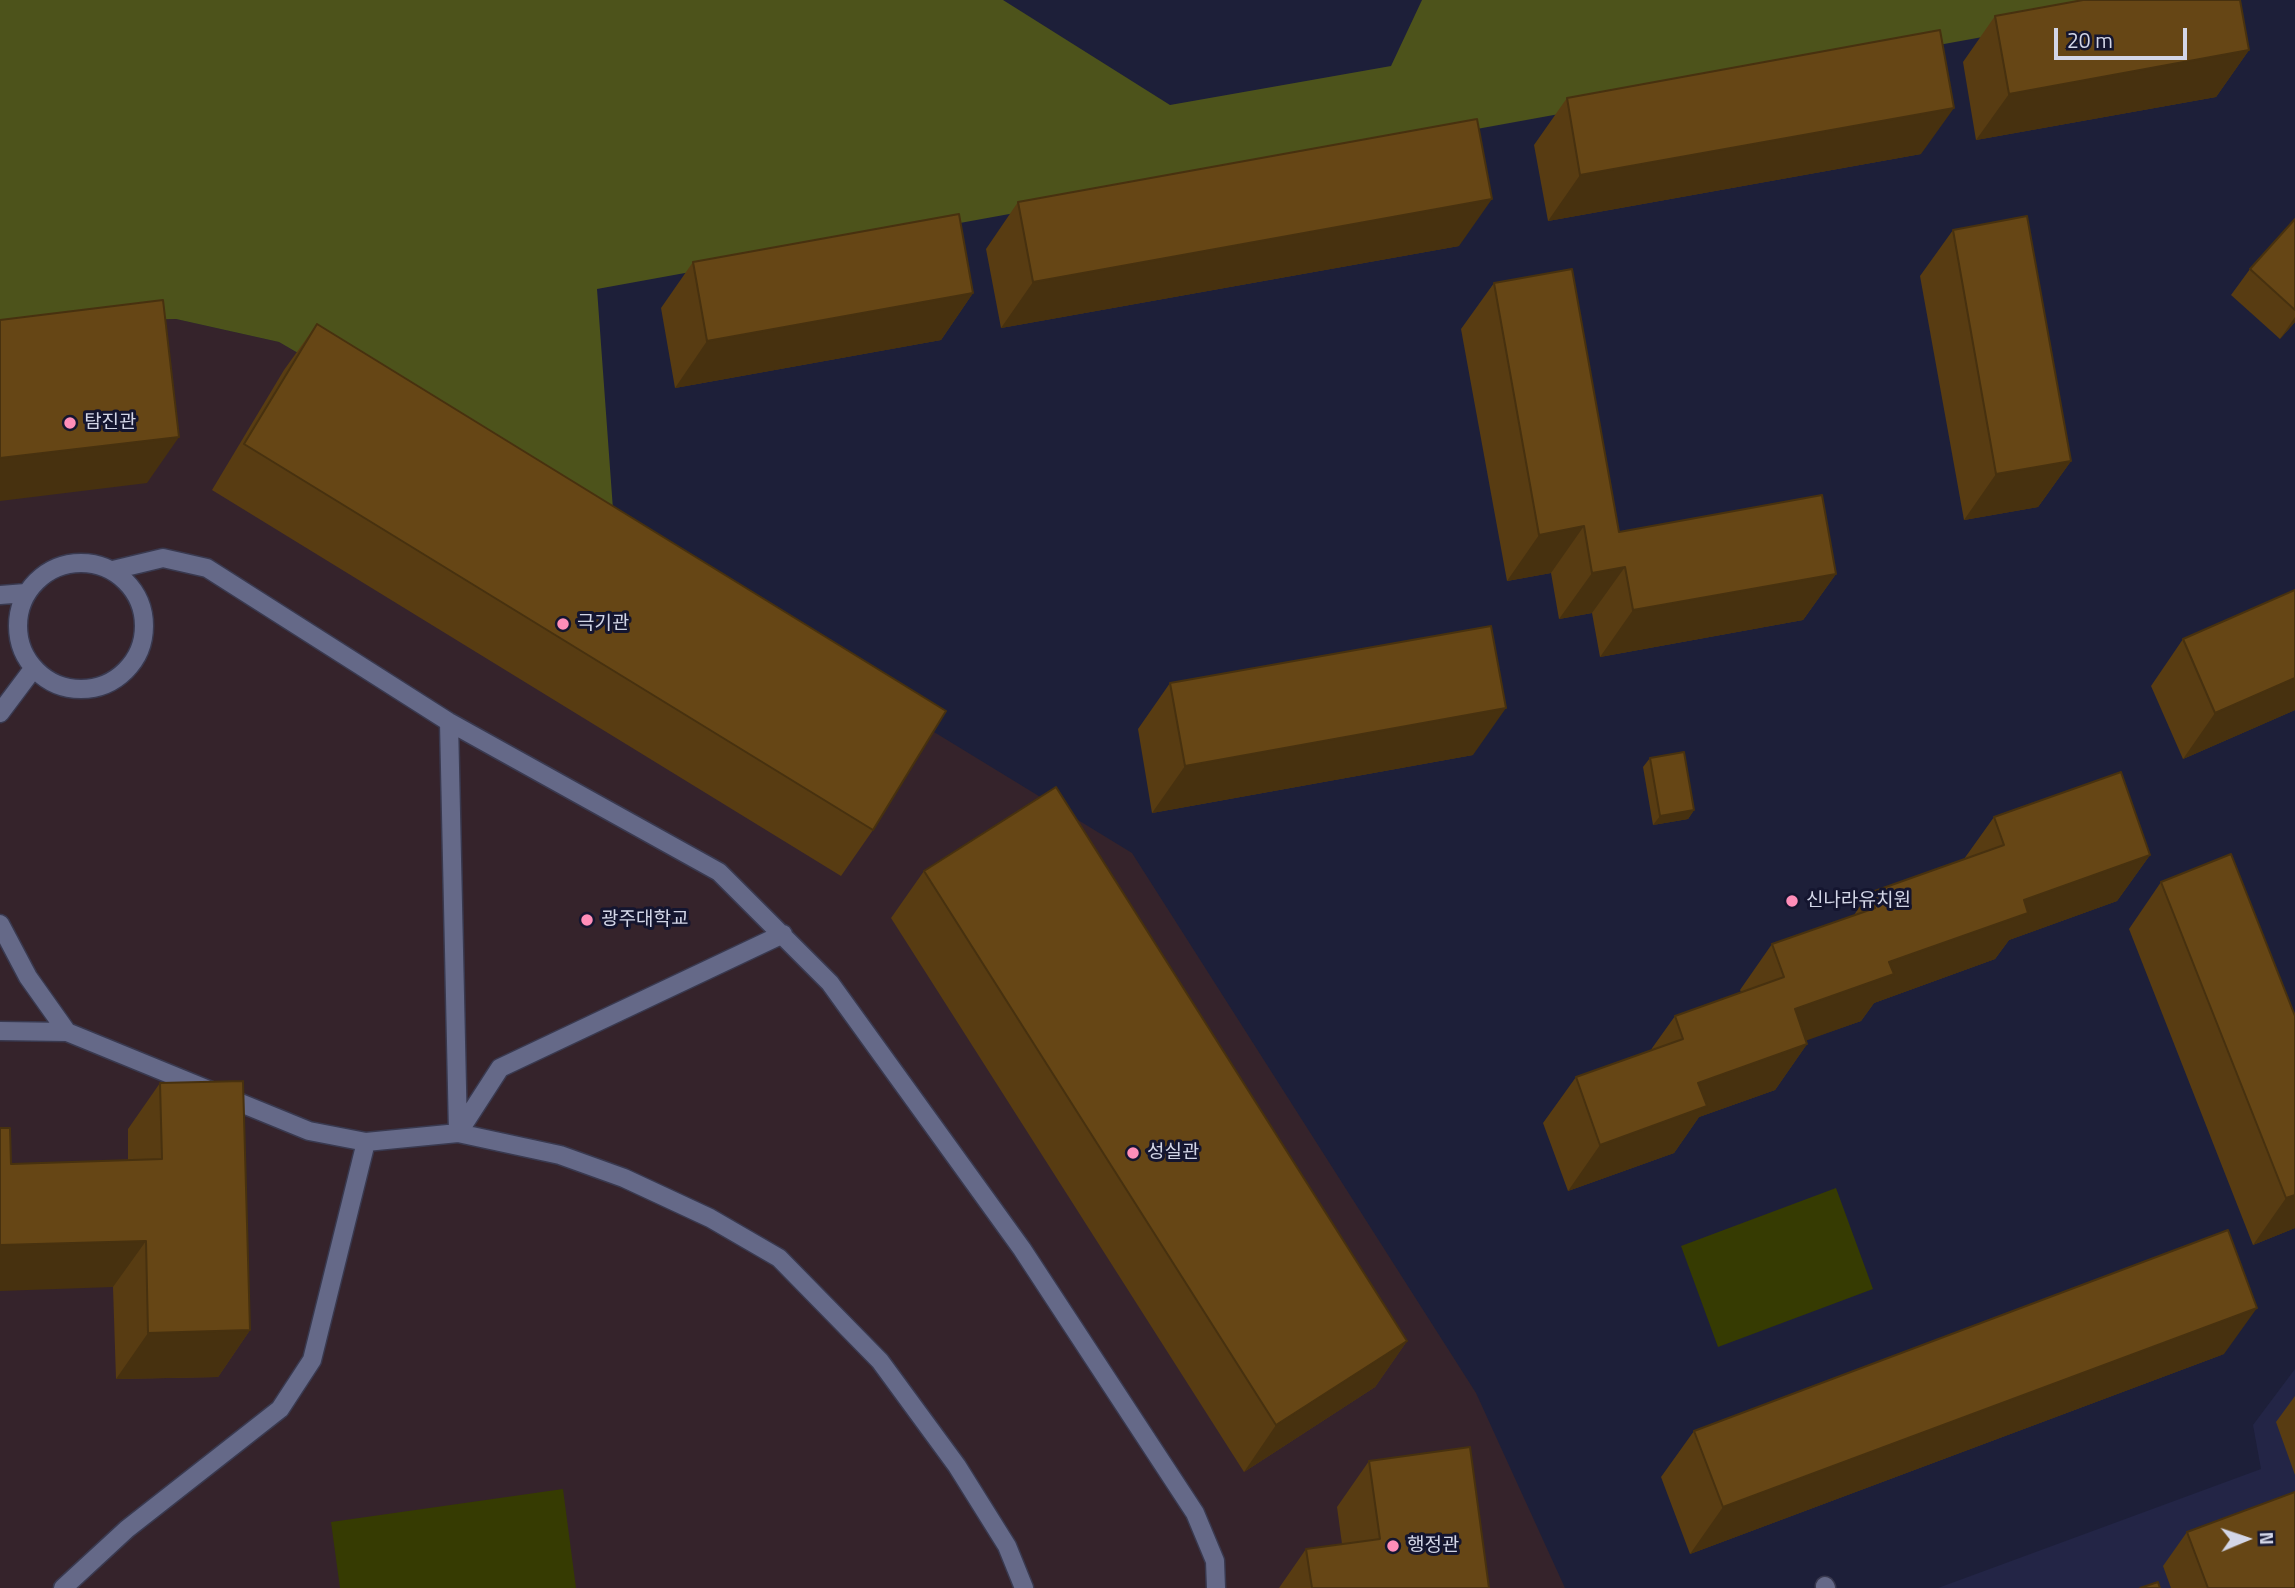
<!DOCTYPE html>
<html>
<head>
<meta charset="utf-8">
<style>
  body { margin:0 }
  #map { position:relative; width:2295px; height:1588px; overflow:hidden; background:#1d1f39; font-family:"Titillium Web",sans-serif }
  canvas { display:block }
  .north { position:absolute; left:2211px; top:1504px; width:70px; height:70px; -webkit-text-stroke:5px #14152f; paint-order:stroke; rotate:88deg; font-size:19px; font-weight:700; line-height:28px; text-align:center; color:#d3d6e7 }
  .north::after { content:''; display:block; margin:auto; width:24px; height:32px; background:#d3d6e7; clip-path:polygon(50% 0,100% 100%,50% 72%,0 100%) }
  .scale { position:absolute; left:2054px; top:28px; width:133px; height:32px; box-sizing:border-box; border:4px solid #d3d6e7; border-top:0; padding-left:9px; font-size:21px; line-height:24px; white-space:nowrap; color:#d3d6e7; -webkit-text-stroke:5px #14152f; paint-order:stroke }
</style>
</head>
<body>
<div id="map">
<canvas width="2295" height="1588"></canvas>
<div class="north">N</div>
<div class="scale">20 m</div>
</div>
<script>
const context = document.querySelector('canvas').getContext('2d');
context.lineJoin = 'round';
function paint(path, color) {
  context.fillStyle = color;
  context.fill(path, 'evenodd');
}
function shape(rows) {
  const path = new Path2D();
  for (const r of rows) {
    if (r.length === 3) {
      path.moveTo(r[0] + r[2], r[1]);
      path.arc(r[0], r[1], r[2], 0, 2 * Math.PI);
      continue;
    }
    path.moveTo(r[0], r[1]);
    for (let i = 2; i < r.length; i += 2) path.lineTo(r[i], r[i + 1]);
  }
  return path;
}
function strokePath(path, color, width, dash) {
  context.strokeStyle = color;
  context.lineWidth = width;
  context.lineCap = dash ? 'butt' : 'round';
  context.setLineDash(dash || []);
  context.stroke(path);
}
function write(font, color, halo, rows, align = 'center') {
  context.font = font + ' "Titillium Web","Noto Sans KR",sans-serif';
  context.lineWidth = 6;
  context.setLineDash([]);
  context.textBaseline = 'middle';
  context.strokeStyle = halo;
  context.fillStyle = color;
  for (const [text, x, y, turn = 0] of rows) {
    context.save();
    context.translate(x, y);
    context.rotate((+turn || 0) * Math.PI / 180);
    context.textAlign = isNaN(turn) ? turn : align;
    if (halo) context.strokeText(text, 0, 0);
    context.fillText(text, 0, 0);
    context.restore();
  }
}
paint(shape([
  [2295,1369,2295,1588,1938,1588,2261,1469,2253,1425]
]), '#232546');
paint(shape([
  [176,319,279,342,615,537,1132,853,1476,1393,1565,1588,0,1588,0,323]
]), '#35232b');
paint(shape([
  [1836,1188,1873,1289,1718,1347,1681,1246],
  [563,1489,576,1588,340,1588,331,1522]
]), '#363b02');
paint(shape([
  [0,0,1003,0,1170,105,1391,66,1422,0,2186,0,597,289,615,537,279,342,176,319,0,323]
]), '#4d531b');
const service = shape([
  [81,626,63],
  [113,570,163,558,207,568,449,722,719,872,830,983,1022,1249,1195,1513,1215,1561,1216,1588],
  [0,595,26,593],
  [0,713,33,669],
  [449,722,458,1133],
  [0,924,28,977,67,1032],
  [0,1031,67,1032,309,1131,366,1142,458,1133,560,1155,624,1178,710,1218,779,1258,880,1361,957,1466,1007,1546,1024,1588],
  [458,1133,500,1068,783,934],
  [63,1588,127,1529,280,1409,312,1360,366,1142]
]);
const minor = shape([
  [1825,1586,1826,1588]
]);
strokePath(service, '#39394f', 21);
strokePath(minor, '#39394f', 21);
strokePath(service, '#656988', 18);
strokePath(minor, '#656988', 18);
paint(shape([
  [1995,16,2249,50,2216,97,1976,140,1963,62],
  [1567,98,1921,154,1548,221,1534,145],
  [1018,202,1459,246,1001,328,986,249],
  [2295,219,2295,322,2280,339,2231,295,2250,269],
  [1953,230,2071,461,2038,507,1964,520,1920,276],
  [693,262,973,293,941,340,675,388,661,308],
  [1494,283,1619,532,1836,574,1803,620,1600,657,1592,613,1559,619,1551,573,1507,581,1461,329],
  [317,324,873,830,841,876,212,490,284,370],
  [2295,590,2295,710,2183,759,2151,686,2183,639],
  [1170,683,1473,755,1152,813,1138,729],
  [1650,758,1694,810,1688,819,1653,825,1643,767],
  [1994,817,2150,855,2117,901,2009,940,1995,959,1874,1003,1861,1021,1806,1040,1807,1044,1775,1090,1699,1117,1674,1153,1568,1191,1543,1123,1576,1077,1650,1051,1675,1016,1741,992,1740,990,1772,944,1854,915,1869,893,1964,859],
  [924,871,1407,1341,1375,1387,1244,1472,891,918],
  [2161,882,2295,1016,2295,1228,2253,1245,2129,929],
  [160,1083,250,1330,218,1377,116,1379,113,1287,11,1164,128,1160,128,1129],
  [2224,1354,1690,1554,1661,1477,1694,1431],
  [2295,1396,2295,1475,2276,1422],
  [1369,1461,1489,1588,1279,1588,1306,1549,1342,1544,1337,1507],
  [2187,1532,2295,1588,2171,1588,2163,1566]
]), '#583c12');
paint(shape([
  [2249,50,2216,97,1976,140,2009,94],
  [1954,108,1921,154,1548,221,1580,175],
  [1492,199,1459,246,1001,328,1033,282],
  [973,293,941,340,675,388,707,341],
  [2295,317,2295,322,2280,339],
  [179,437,147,483,0,501,0,458],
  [2071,461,2038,507,1964,520,1996,474],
  [1584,526,1551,573,1507,581,1539,535],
  [1625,567,1592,613,1559,619,1592,573],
  [1836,574,1803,620,1600,657,1633,610],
  [2295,678,2295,710,2183,759,2215,713],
  [1506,708,1473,755,1152,813,1185,766],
  [1694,810,1688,819,1653,825,1660,816],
  [2150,855,2117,901,2009,940,1995,959,1874,1003,1861,1021,1763,1056,1795,1009,1889,962,2024,900],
  [1807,1044,1775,1090,1699,1117,1674,1153,1568,1191,1600,1145,1698,1083],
  [2295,1195,2295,1228,2253,1245,2286,1198],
  [146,1241,113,1287,0,1291,0,1245],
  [2257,1308,2224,1354,1690,1554,1723,1507],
  [250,1330,218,1377,116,1379,148,1333],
  [1407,1341,1375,1387,1244,1472,1276,1425]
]), '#47310f');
const building = shape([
  [2083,0,2240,0,2249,50,2009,94,1995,16,2083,0],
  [1940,30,1954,108,1580,175,1567,98,1940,30],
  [1477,119,1492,199,1033,282,1018,202,1477,119],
  [959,214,973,293,707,341,693,262,959,214],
  [2027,216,2071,461,1996,474,1953,230,2027,216],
  [2295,219,2295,310,2250,269,2295,219],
  [1572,269,1619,532,1822,495,1836,574,1633,610,1625,567,1592,573,1584,526,1539,535,1494,283,1572,269],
  [163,300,179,437,0,458,0,320,163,300],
  [317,324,946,711,873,830,244,444,317,324],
  [2295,590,2295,678,2215,713,2183,639,2295,590],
  [1491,626,1506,708,1185,766,1170,683,1491,626],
  [1684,752,1694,810,1660,816,1650,758,1684,752],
  [2121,772,2150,855,2024,900,2028,913,1889,962,1894,974,1795,1009,1807,1044,1698,1083,1707,1106,1600,1145,1576,1077,1683,1039,1675,1016,1784,977,1772,944,1875,908,1869,893,2004,845,1994,817,2121,772],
  [1056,787,1407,1341,1276,1425,924,871,1056,787],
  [2231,854,2295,1016,2295,1195,2286,1198,2161,882,2231,854],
  [243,1081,250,1330,148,1333,146,1241,0,1245,0,1128,10,1128,11,1164,162,1159,160,1083,243,1081],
  [2228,1230,2257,1308,1723,1507,1694,1431,2228,1230],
  [1470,1447,1489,1588,1312,1588,1306,1549,1380,1539,1369,1461,1470,1447],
  [2295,1492,2295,1588,2208,1588,2187,1532,2295,1492],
  [2158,1582,2160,1588,2140,1588,2158,1582]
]);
paint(building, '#664615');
strokePath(building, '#47310f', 2);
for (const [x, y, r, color] of [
  [70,423,7,"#ff8eb9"],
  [563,624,7,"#ff8eb9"],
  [1792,901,7,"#ff8eb9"],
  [587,920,7,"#ff8eb9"],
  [1133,1153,7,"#ff8eb9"],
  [1393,1546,7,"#ff8eb9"]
]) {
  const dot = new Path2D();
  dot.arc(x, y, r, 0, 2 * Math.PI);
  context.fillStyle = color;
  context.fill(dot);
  strokePath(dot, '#14152f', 2.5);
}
write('19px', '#d3d6e7', '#14152f', [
  ["탐진관",84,423],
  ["극기관",577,624],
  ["신나라유치원",1806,901],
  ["광주대학교",601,920],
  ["성실관",1147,1153],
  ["행정관",1407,1546]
], 'left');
</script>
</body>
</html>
